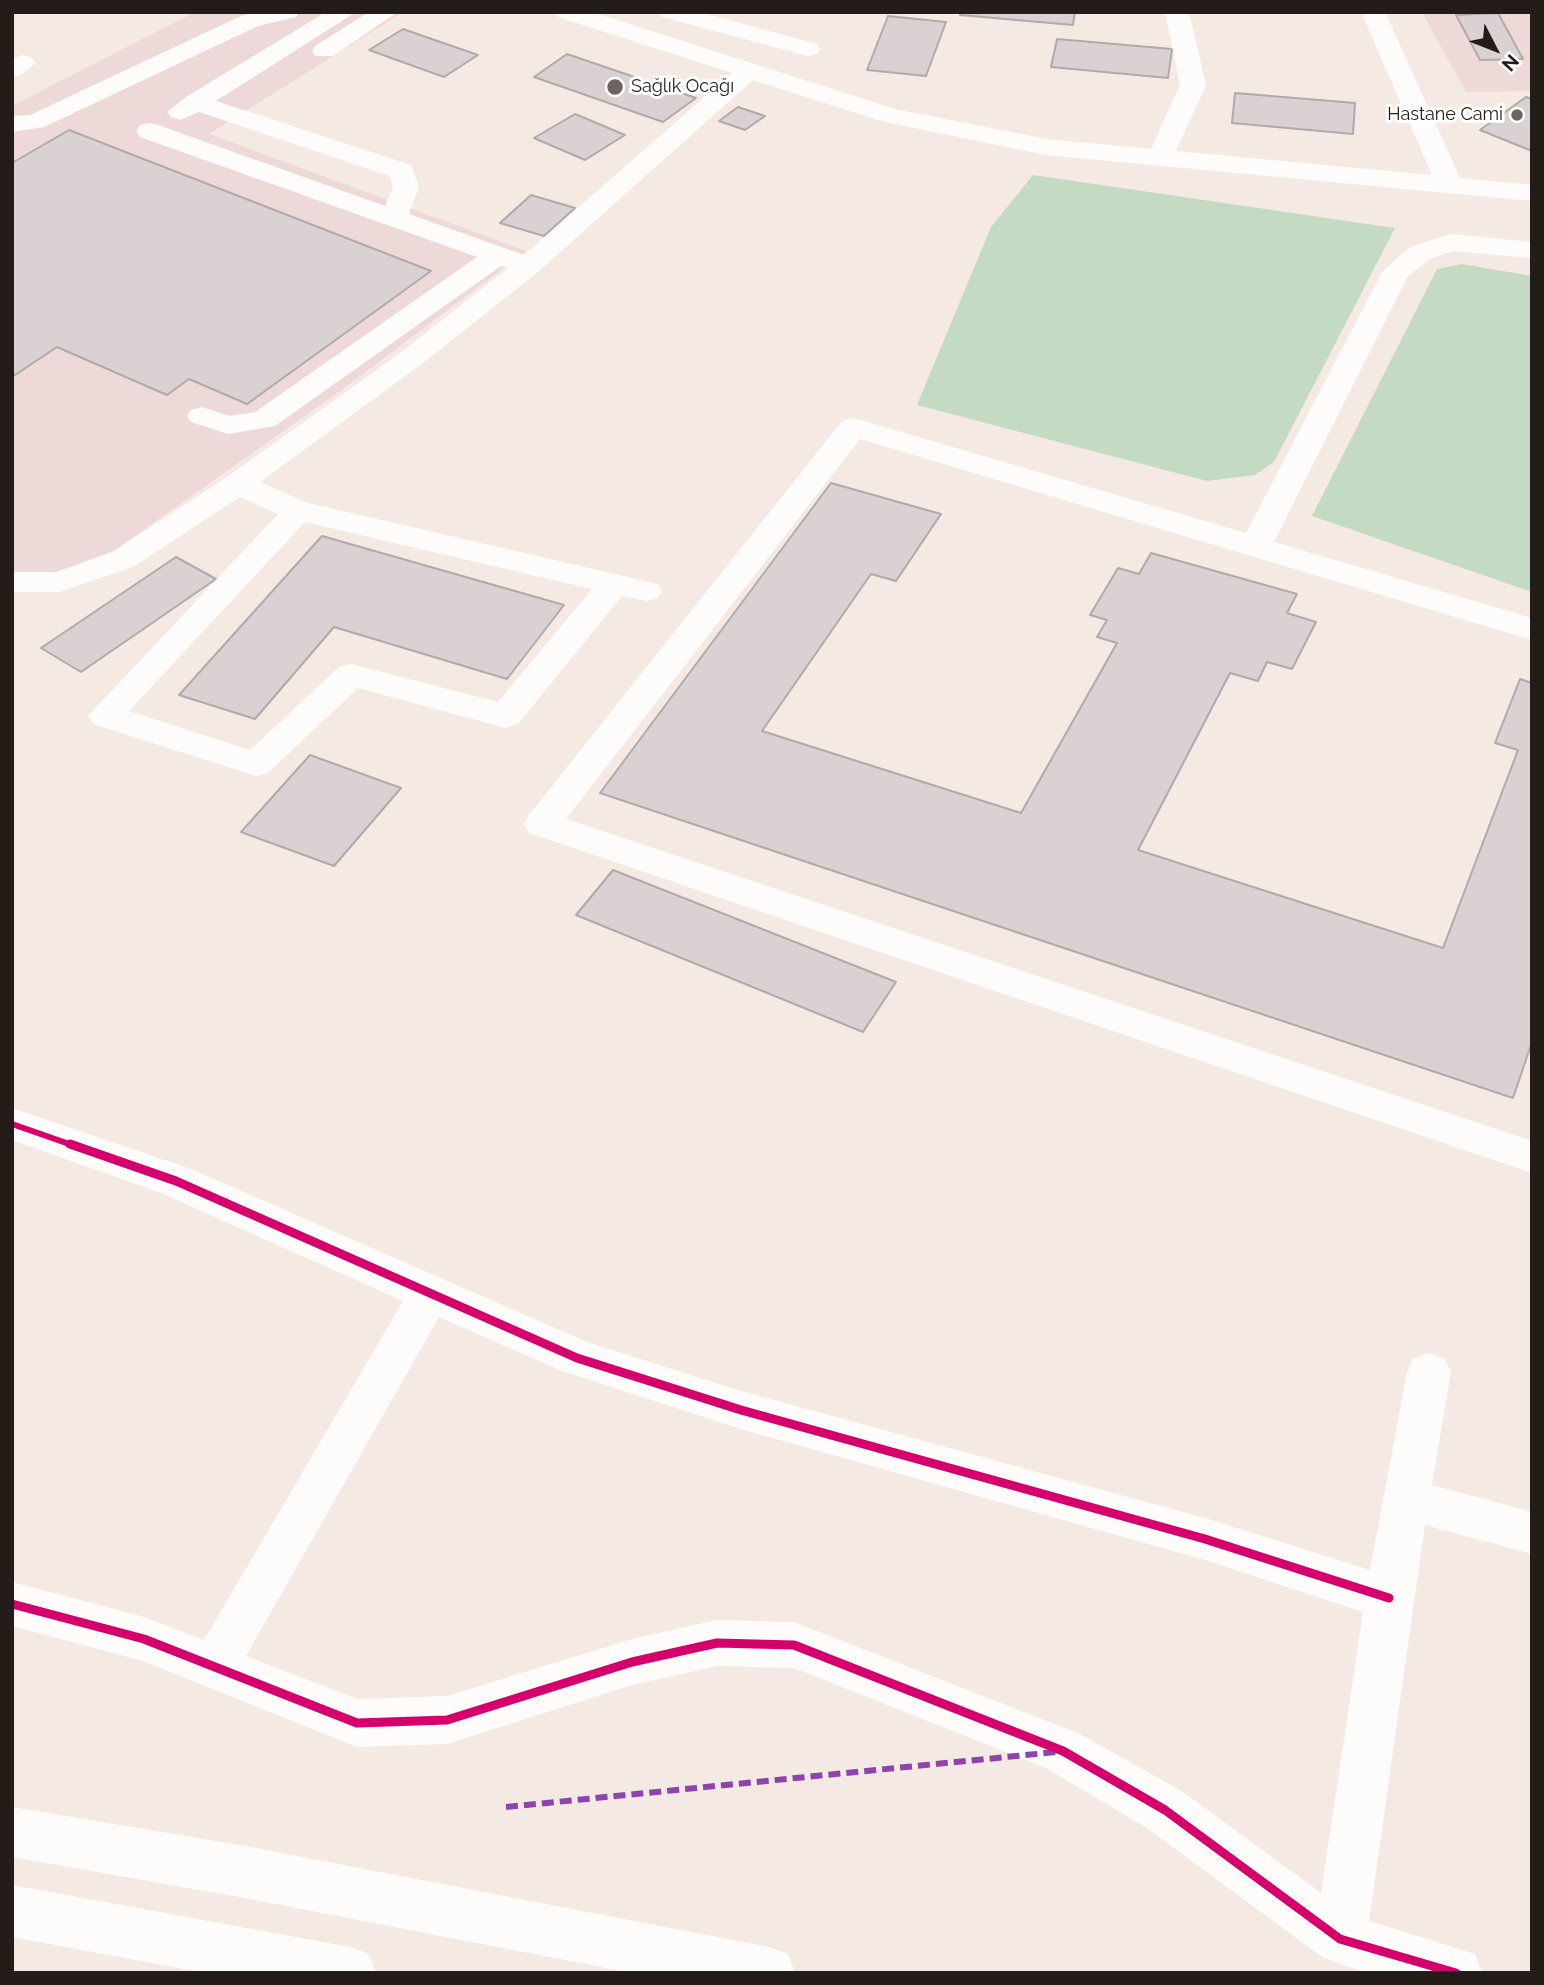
<!DOCTYPE html>
<html>
<head>
<meta charset="utf-8">
<style>
  body { margin:0 }
  #map { position:relative; width:1544px; height:1985px; overflow:hidden; background:#f5e9e4; font-family:Raleway,sans-serif }
  canvas { display:block }
  .frame { position:absolute; inset:0; border:14px solid #241c19; pointer-events:none }
  .north { position:absolute; left:1460px; top:14px; width:70px; height:70px; -webkit-text-stroke:5px #fff; paint-order:stroke; rotate:132deg; font-size:19px; font-weight:700; line-height:28px; text-align:center; color:#241c19 }
  .north::after { content:''; display:block; margin:auto; width:24px; height:32px; background:#241c19; clip-path:polygon(50% 0,100% 100%,50% 72%,0 100%) }
</style>
</head>
<body>
<div id="map">
<canvas width="1544" height="1985"></canvas>
<div class="frame"></div>
<div class="north">N</div>
</div>
<script>
const context = document.querySelector('canvas').getContext('2d');
context.lineJoin = 'round';
function paint(path, color) {
  context.fillStyle = color;
  context.fill(path, 'evenodd');
}
function shape(rows) {
  const path = new Path2D();
  for (const r of rows) {
    path.moveTo(r[0], r[1]);
    for (let i = 2; i < r.length; i += 2) path.lineTo(r[i], r[i + 1]);
  }
  return path;
}
function strokePath(path, color, width, dash) {
  context.strokeStyle = color;
  context.lineWidth = width;
  context.lineCap = dash ? 'butt' : 'round';
  context.setLineDash(dash || []);
  context.stroke(path);
}
function write(font, color, halo, rows, align = 'center') {
  context.font = font + ' Raleway,sans-serif';
  context.lineWidth = 6;
  context.setLineDash([]);
  context.textBaseline = 'middle';
  context.strokeStyle = halo;
  context.fillStyle = color;
  for (const [text, x, y, turn = 0] of rows) {
    context.save();
    context.translate(x, y);
    context.rotate((+turn || 0) * Math.PI / 180);
    context.textAlign = isNaN(turn) ? turn : align;
    if (halo) context.strokeText(text, 0, 0);
    context.fillText(text, 0, 0);
    context.restore();
  }
}
paint(shape([
  [195,12,403,12,209,134,526,251,339,392,115,550,24,584,12,579,12,106],
  [1422,12,1532,12,1532,91,1466,92]
]), '#edd9d7');
paint(shape([
  [1033,175,1395,228,1274,462,1255,475,1207,481,917,405,991,227],
  [1462,264,1532,276,1532,592,1312,516,1437,269]
]), '#c4dac3');
const building = shape([
  [961,12,1075,12,1073,25,960,15,961,12],
  [1498,13,1523,59,1480,60,1456,15,1498,13],
  [888,16,946,22,926,76,867,70,888,16],
  [403,29,478,55,444,77,369,50,403,29],
  [1057,39,1172,49,1168,78,1051,67,1057,39],
  [567,54,696,98,663,122,534,77,567,54],
  [1235,93,1355,103,1353,134,1232,123,1235,93],
  [1526,97,1532,99,1532,151,1480,130,1526,97],
  [738,107,765,116,745,130,719,121,738,107],
  [575,114,625,135,585,160,534,138,575,114],
  [69,130,431,271,247,404,189,379,167,395,57,347,12,377,12,163,69,130],
  [531,195,575,208,544,236,500,223,531,195],
  [831,483,941,514,896,581,871,574,762,731,1021,813,1117,643,1097,637,1107,620,1090,615,1118,568,1139,574,1151,553,1297,594,1287,613,1316,622,1292,669,1267,662,1258,681,1230,673,1138,850,1443,948,1518,750,1495,743,1520,679,1532,683,1532,1042,1513,1098,600,793,831,483],
  [322,536,564,605,507,679,334,627,255,719,179,695,322,536],
  [176,557,216,579,81,672,41,648,176,557],
  [310,755,401,788,334,866,241,832,310,755],
  [613,870,896,982,863,1032,576,915,613,870]
]);
paint(building, '#dad1d2');
strokePath(building, '#b1a9aa', 2);
paint(shape([
  [256,12,299,12,296,17,258,26,44,127,12,132,12,116,30,115,241,16,256,12],
  [326,12,356,12,216,101,411,165,419,187,409,214,524,255,732,73,558,17,555,12,592,12,895,109,1046,139,1151,149,1180,85,1165,12,1189,12,1206,85,1176,151,1432,175,1361,12,1385,12,1460,178,1532,185,1532,201,1046,155,881,121,753,80,538,272,423,363,260,482,308,503,658,584,662,591,658,598,646,601,622,596,518,724,506,728,358,688,268,773,256,776,93,724,88,716,278,514,240,497,133,567,59,592,12,592,12,572,56,572,111,553,227,477,403,351,508,268,501,266,275,426,228,434,191,422,187,416,191,410,202,407,230,416,255,412,477,257,140,137,136,131,140,125,149,123,158,125,385,206,393,187,390,176,199,112,180,120,171,117,167,112,186,97,326,12],
  [305,522,592,589,498,702,351,664,339,667,250,750,129,711,305,522],
  [369,12,398,12,333,56,315,56,312,51,315,46,369,12],
  [659,12,700,12,817,44,820,49,817,54,808,56,662,17,659,12],
  [23,55,32,58,36,63,21,75,12,77,12,59,23,55],
  [1451,234,1532,242,1532,258,1453,251,1430,259,1408,276,1274,542,1532,618,1532,640,860,439,566,819,1532,1141,1532,1173,529,833,524,824,529,815,842,421,853,418,864,421,1246,533,1382,272,1410,247,1451,234],
  [12,1108,191,1169,587,1342,741,1391,1205,1518,1370,1570,1407,1372,1413,1359,1429,1353,1445,1359,1451,1372,1432,1485,1532,1512,1532,1554,1425,1525,1369,1921,1475,1954,1482,1973,1366,1973,1322,1957,1147,1828,1046,1768,794,1668,717,1666,632,1685,447,1744,357,1747,143,1661,12,1626,12,1582,144,1617,204,1640,403,1301,161,1193,12,1140,12,1108],
  [439,1317,562,1371,741,1429,1205,1560,1363,1612,1321,1893,1183,1792,1080,1734,794,1622,717,1620,632,1639,447,1696,357,1699,246,1656,439,1317]
]), '#fefcfb');
paint(shape([
  [12,1807,245,1846,769,1947,788,1954,795,1973,632,1973,245,1898,12,1857,12,1807],
  [12,1885,350,1947,369,1954,376,1973,206,1973,12,1937,12,1885]
]), '#fefcfb');
strokePath(shape([
  [506,1807,1056,1752]
]), '#8e44ad', 6, [12, 6]);
strokePath(shape([
  [12,1124,75,1146]
]), '#d6006c', 6);
strokePath(shape([
  [70,1144,176,1181,577,1358,741,1410,1205,1539,1389,1598],
  [12,1604,144,1639,357,1723,447,1720,632,1662,717,1643,794,1645,1063,1751,1165,1810,1340,1939,1456,1973]
]), '#d6006c', 9);
for (const [x, y, r, color] of [
  [615,87,9,"#6d6460"],
  [1517,115,7,"#6d6460"]
]) {
  const dot = new Path2D();
  dot.arc(x, y, r, 0, 2 * Math.PI);
  context.fillStyle = color;
  context.fill(dot);
  strokePath(dot, '#fff', 2.5);
}
write('18px', '#241c19', '#fff', [
  ["Sağlık Ocağı",631,87],
  ["Hastane Cami",1503,115,"right"]
], 'left');
</script>
</body>
</html>
